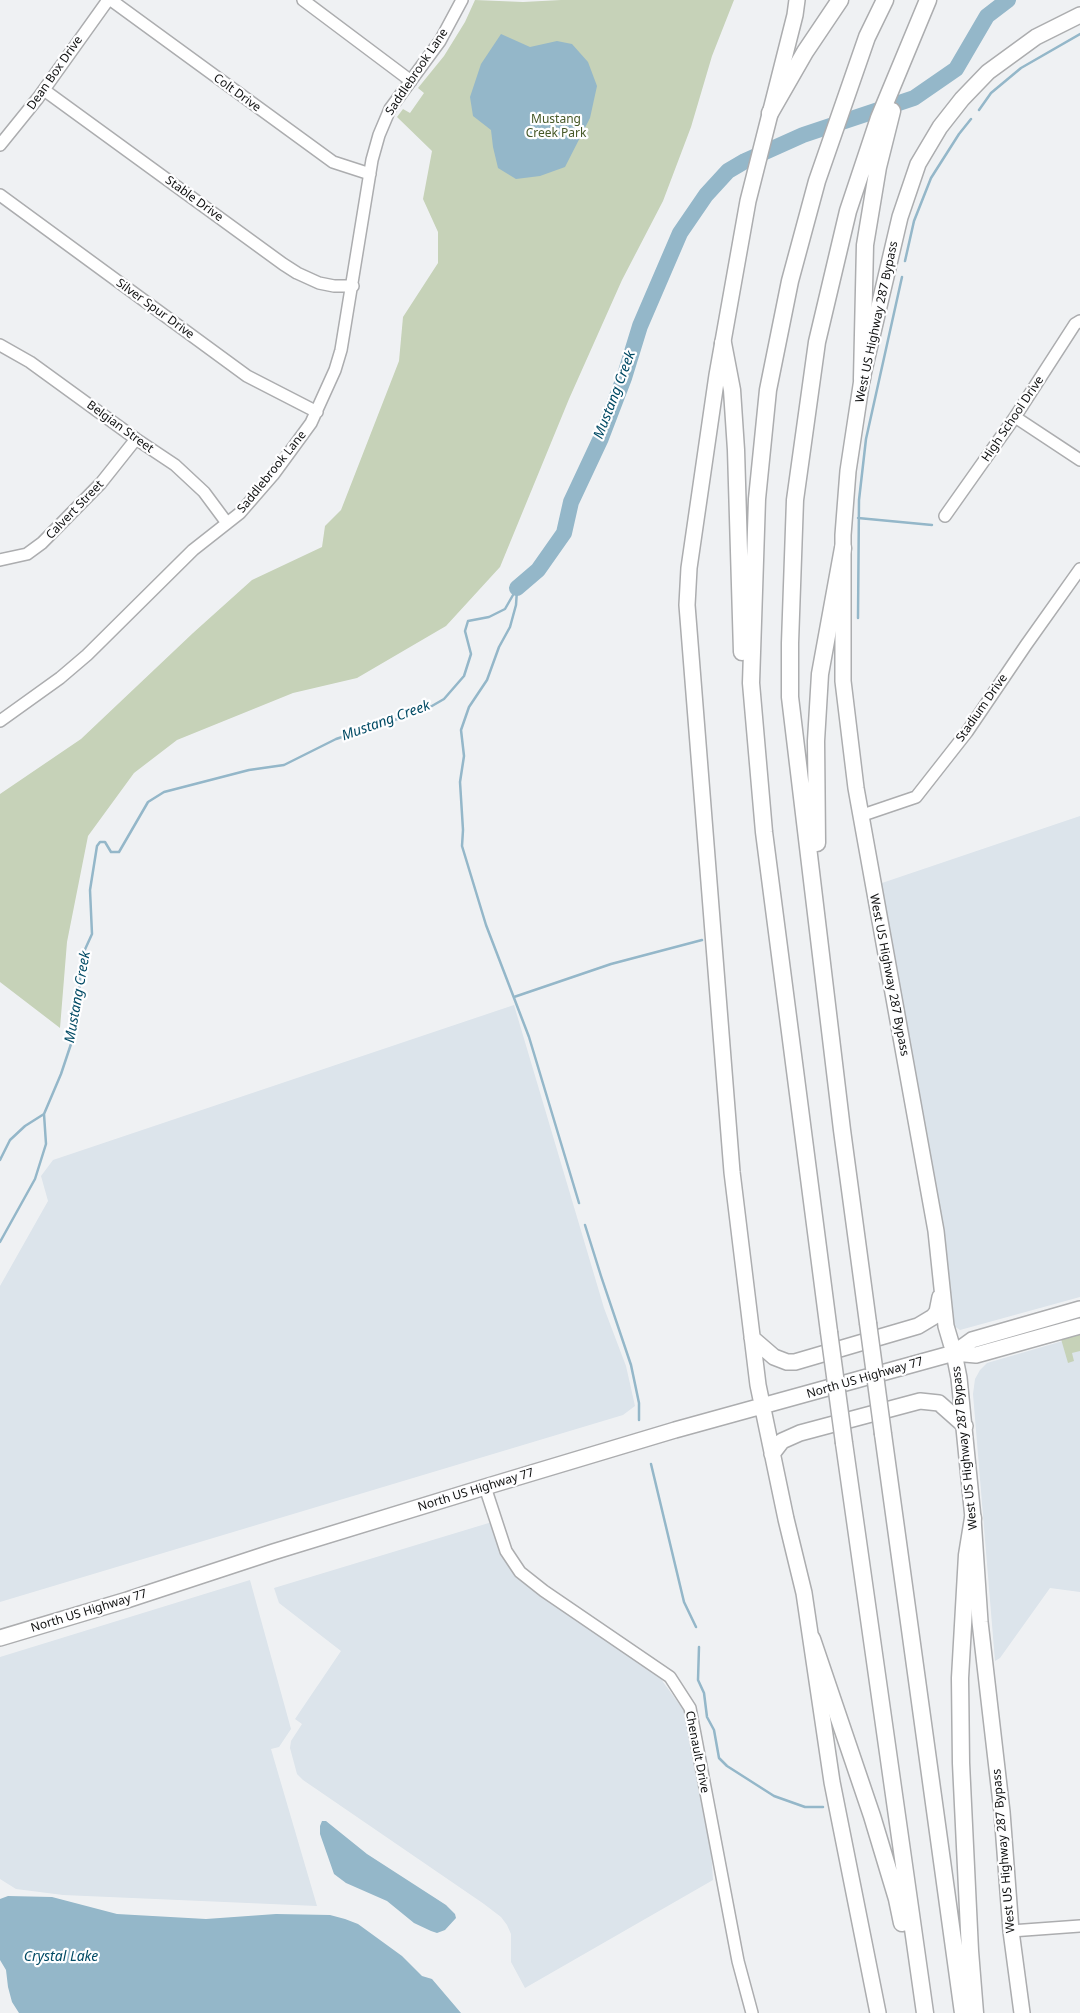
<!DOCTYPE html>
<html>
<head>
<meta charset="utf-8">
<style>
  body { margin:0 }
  canvas { display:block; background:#eff1f3 }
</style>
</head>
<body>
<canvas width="1080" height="2013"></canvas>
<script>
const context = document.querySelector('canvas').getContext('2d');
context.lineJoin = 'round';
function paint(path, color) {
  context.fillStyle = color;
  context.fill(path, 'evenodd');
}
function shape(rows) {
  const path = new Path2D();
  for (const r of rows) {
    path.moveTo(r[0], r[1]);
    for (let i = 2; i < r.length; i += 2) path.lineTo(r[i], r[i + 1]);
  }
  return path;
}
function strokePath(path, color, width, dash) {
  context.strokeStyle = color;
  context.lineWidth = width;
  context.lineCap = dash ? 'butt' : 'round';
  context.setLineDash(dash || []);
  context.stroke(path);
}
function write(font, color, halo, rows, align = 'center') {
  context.font = font + ' "Noto Sans",sans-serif';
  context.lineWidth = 4.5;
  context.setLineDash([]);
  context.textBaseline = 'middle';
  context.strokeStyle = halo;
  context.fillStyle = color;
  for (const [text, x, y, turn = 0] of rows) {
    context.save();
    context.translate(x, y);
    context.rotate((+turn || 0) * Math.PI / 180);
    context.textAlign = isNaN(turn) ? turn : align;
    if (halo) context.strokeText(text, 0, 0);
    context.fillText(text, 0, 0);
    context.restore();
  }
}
paint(shape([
  [1080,816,1080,1297,960,1330,951,1324,879,884],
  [514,1005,604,1308,626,1366,635,1406,623,1415,0,1602,0,1286,48,1201,41,1176,53,1160],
  [1080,1336,1080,1592,1050,1588,1000,1658,995,1661,973,1394,975,1379,980,1370,987,1363],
  [502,1519,510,1544,522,1567,647,1657,653,1657,663,1682,686,1713,711,1848,713,1880,525,1988,511,1962,511,1934,507,1925,501,1917,484,1904,303,1780,297,1774,290,1748,291,1741,302,1724,295,1719,341,1651,279,1603,274,1588],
  [250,1580,291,1729,279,1747,271,1749,317,1906,63,1895,16,1889,0,1879,0,1657]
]), '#dce4eb');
paint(shape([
  [475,0,523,2,561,0,734,0,712,56,691,127,663,201,622,280,569,399,500,567,446,626,357,678,293,693,177,740,134,773,88,836,67,942,60,1028,0,982,0,794,81,739,193,633,252,580,322,547,325,526,341,510,399,361,403,317,438,263,438,232,423,199,432,151,397,117,403,109,410,113,424,93,418,88,444,56,465,22],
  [1080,1329,1080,1351,1072,1353,1074,1361,1068,1363,1061,1339,1065,1333]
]), '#c6d2b8');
paint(shape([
  [501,34,530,47,557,41,572,44,588,62,597,86,590,118,565,167,540,176,516,179,498,168,493,147,491,130,473,116,470,97,481,64],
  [322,1821,326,1821,367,1854,446,1905,455,1914,456,1918,445,1930,437,1933,431,1931,414,1923,387,1901,346,1883,334,1874,320,1834,320,1826],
  [8,1896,52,1897,117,1914,206,1919,276,1914,330,1915,345,1919,358,1924,402,1956,422,1976,432,1979,461,2013,19,2013,12,2002,8,1987,6,1970,0,1960,0,1899]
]), '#94b7c9');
strokePath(shape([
  [979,110,991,93,1021,68,1080,34],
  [905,261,914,221,931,178,959,134,971,119],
  [858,518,932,525],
  [517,590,516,605,510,627,499,647,487,680,469,707,461,730,464,756,460,782,463,830,462,846,486,925,529,1037,579,1203],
  [858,618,859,500,866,439,902,277],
  [514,997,611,964,702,940],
  [0,1160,10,1140,25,1126,44,1114],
  [585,1225,601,1276,631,1365,639,1403,639,1420],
  [0,1242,35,1179,46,1144,44,1114,61,1074,71,1044,80,983,82,956,92,934,90,890,97,846,100,842,105,842,111,852,119,852,148,802,164,792,249,770,284,765,336,739,425,710,444,699,464,676,471,654,465,631,468,621,489,617,505,609,517,588],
  [651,1464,684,1602,696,1627],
  [699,1647,698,1680,704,1693,707,1717,714,1730,719,1758,727,1766,774,1796,805,1807,823,1807]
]), '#94b7c9', 2.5);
strokePath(shape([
  [517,588,538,570,564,533,571,502,601,438,624,378,640,326,680,233,706,195,728,171,745,161,803,135,914,98,956,69,987,16,1008,0]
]), '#94b7c9', 16);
const minor = shape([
  [111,0,333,162,370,174],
  [303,0,411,81],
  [44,90,283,264,297,273,319,283,334,286,353,286],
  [0,145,38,98,108,0],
  [0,195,247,376,317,412],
  [0,345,30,362,136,439,175,465,204,492,227,523],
  [1015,417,1080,460],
  [945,516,1015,417,1075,324,1080,321],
  [0,560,27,554,42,543,101,483,136,439],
  [0,721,60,678,87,655,193,550,240,513,273,475,311,423,335,370,341,350,372,160,379,135,390,109,440,41,462,0],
  [860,816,916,797,967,732,1026,645,1080,569],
  [485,1487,506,1551,520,1572,544,1591,670,1677,690,1708,738,1961,752,2013],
  [1011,1931,1080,1926]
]);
const major = shape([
  [797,0,795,15,748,201,717,375,689,568,687,605,732,1172,758,1385,786,1519,804,1593,832,1782,878,2013],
  [752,1338,774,1357,787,1362,795,1362,918,1326,933,1317,937,1312,940,1297],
  [954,1353,976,1355,1080,1326],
  [772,1454,782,1441,800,1433,920,1401,939,1403,965,1426],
  [0,1638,127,1600,273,1552,485,1487,675,1430,954,1353,972,1340,1080,1309],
  [1022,2013,1011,1931,1002,1812,980,1622,973,1518,959,1378,954,1353,946,1326,936,1231,856,788,843,681,843,535,848,471,862,379,900,217,918,164,940,127,962,99,988,72,1036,37,1080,15]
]);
const highway = shape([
  [770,113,805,52,840,0],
  [723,343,732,390,736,450,742,652],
  [862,379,865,245,878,167,892,111],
  [817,843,816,741,820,674,843,548],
  [868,1323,842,1130,790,697,790,643,795,500,817,342,848,211,879,118,928,0],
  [829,1332,764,832,751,683,757,499,768,390,790,281,817,181,867,37,885,0],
  [883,1434,963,2013],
  [844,1443,925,2013],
  [973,1518,967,1555,960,1678,961,1763,970,1951,975,2013],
  [812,1639,872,1816,897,1899,902,1923]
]);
strokePath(minor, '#acadaf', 14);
strokePath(major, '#acadaf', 18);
strokePath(highway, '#acadaf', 19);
strokePath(minor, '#fff', 11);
strokePath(major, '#fff', 15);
strokePath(highway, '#fff', 16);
const highwayBridge = shape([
  [868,1323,883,1434],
  [829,1332,844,1443]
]);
strokePath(highwayBridge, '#acadaf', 19, []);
strokePath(highwayBridge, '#fff', 16);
write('12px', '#0f1010', '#fefeff', [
  ["Saddlebrook Lane",417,72,-56],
  ["Dean Box Drive",55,73,-55],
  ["Colt Drive",237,93,36],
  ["Stable Drive",194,199,36],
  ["Silver Spur Drive",155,309,36],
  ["West US Highway 287 Bypass",877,322,-78],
  ["High School Drive",1013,419,-56],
  ["Belgian Street",120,427,36],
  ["Saddlebrook Lane",272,472,-51],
  ["Calvert Street",75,510,-46],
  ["Stadium Drive",982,708,-55],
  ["West US Highway 287 Bypass",889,975,79],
  ["North US Highway 77",865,1378,-16],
  ["West US Highway 287 Bypass",965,1448,-96],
  ["North US Highway 77",476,1490,-17],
  ["North US Highway 77",89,1611,-17],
  ["Chenault Drive",697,1752,79],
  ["West US Highway 287 Bypass",1004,1851,-95]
]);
write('12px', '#465827', '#fefeff', [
  ["Mustang",556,120],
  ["Creek Park",556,134]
]);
write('italic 14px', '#014a64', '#fefeff', [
  ["Mustang Creek",615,395,-69],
  ["Mustang Creek",386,721,-20],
  ["Mustang Creek",78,997,-80],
  ["Crystal Lake",61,1957]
]);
</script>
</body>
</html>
